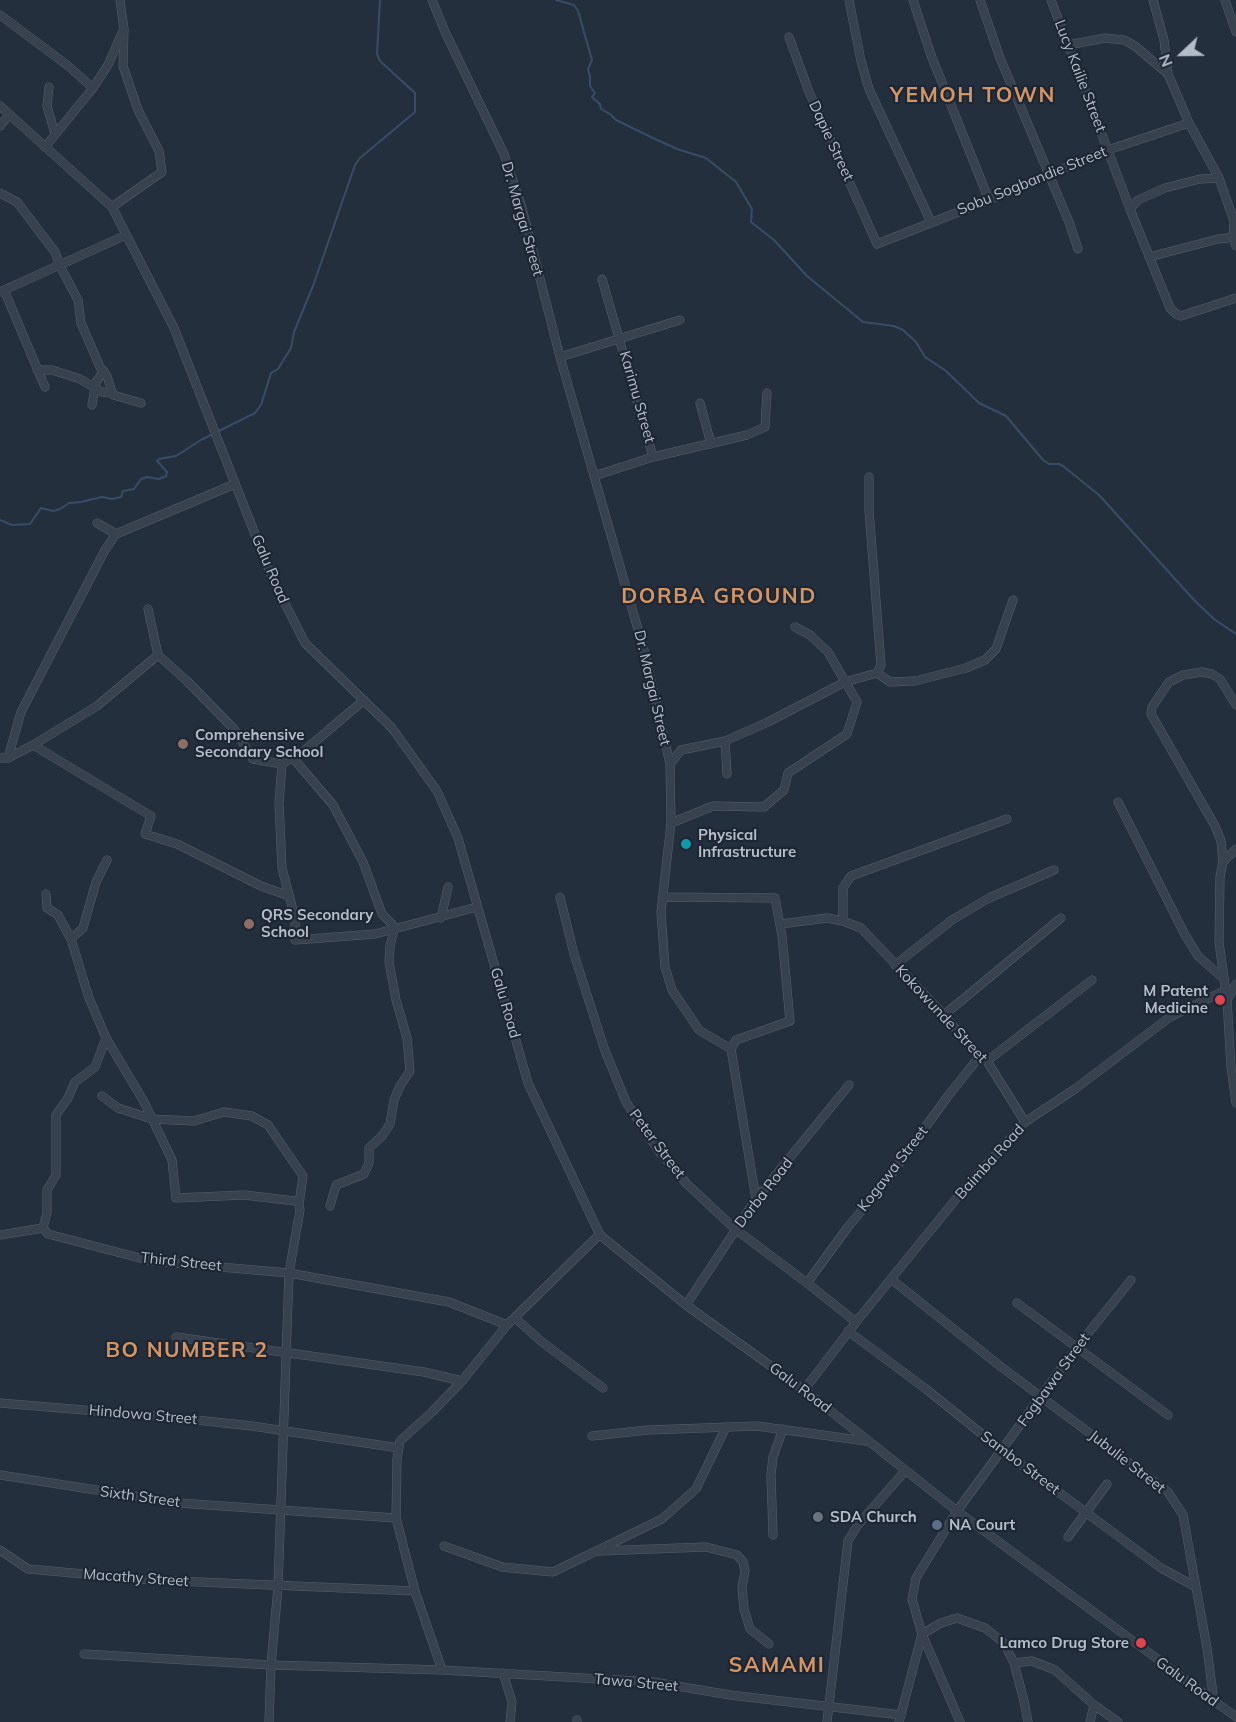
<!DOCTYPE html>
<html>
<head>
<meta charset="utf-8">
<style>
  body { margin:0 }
  #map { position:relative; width:1236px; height:1722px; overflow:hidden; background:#242f3e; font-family:Mulish,sans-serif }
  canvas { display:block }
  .north { position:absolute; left:1152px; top:24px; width:60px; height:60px; -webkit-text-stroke:4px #1d2633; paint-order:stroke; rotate:248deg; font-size:16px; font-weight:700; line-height:24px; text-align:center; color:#b4bcc9 }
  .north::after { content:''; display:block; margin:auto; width:21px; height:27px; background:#b4bcc9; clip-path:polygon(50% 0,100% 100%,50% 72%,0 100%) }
</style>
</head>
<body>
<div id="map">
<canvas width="1236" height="1722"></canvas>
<div class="north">N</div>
</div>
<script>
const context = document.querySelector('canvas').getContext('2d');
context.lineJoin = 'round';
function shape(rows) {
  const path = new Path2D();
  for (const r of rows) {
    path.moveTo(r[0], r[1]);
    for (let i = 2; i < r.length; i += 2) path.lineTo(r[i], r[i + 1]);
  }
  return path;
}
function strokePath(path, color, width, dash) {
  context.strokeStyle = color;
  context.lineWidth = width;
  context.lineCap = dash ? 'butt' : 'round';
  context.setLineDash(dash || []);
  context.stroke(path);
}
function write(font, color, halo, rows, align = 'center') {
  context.font = font + ' Mulish,sans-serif';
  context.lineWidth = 4.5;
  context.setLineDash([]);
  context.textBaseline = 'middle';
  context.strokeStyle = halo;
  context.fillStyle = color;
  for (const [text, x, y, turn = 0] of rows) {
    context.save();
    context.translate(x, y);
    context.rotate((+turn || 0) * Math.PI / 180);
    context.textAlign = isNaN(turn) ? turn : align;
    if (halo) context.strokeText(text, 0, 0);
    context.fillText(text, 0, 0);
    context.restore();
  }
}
strokePath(shape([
  [556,0,574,5,578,11,592,60,588,69,590,77,590,86,595,93,592,97,600,104,601,109,610,114,616,120,655,139,677,149,706,158,736,182,752,209,751,222,774,240,807,276,863,322,894,326,903,330,916,342,925,357,946,371,979,403,1006,416,1043,460,1049,464,1059,464,1063,466,1099,495,1195,601,1214,619,1236,634],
  [0,520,12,525,30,524,41,508,53,511,60,509,69,503,81,502,102,497,112,499,121,497,123,491,134,489,141,479,147,477,159,479,166,476,167,472,157,461,159,459,176,456,201,440,255,413,261,405,271,373,278,369,291,348,294,332,313,286,355,165,360,158,415,112,415,93,380,61,377,54,380,0]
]), '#394c67', 2);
const street = shape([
  [432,0,446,34,504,154,522,208,560,357,645,654,670,764,671,823,661,912,665,967,672,990,699,1030,731,1049,756,1199],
  [849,0,861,61,869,89,931,222],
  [913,0,931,55,989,200],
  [980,0,1000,58,1069,222,1078,249],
  [1051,0,1130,209,1170,308,1176,314,1181,316,1236,298],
  [1153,0,1164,40,1168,74,1189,123,1219,178,1234,221,1233,238,1236,246],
  [1225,0,1236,32],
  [0,15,67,65,93,88],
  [789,37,809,92,877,244,989,200,1108,150,1189,123],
  [1068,45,1105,38,1124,40,1135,46,1168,74],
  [49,87,47,106,55,134],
  [0,106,112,207,174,328,273,580,305,643,392,728,437,791,458,838,528,1083,600,1235,686,1305,804,1390,957,1511,1236,1717],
  [0,126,9,115],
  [45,147,93,88,108,65,122,33],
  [0,193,17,202,55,252,60,266,78,300,81,323,100,367,107,376,113,395,141,403],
  [112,207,162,172,159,151,138,110,123,66,124,29,120,0],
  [1130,209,1138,200,1165,188,1200,179,1219,178],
  [1149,257,1218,239,1236,237],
  [4,290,45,387],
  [0,292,126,235],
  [560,357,680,320],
  [37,370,52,370,80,379,102,392,112,393],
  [700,403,711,444],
  [92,405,96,382,104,371],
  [653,457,747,435,765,427,767,393],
  [594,476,653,457,602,279],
  [97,523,116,534],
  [148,609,158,655],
  [158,655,187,681,234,729,253,759,282,764,304,751,364,700],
  [877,673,890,682,915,681,966,668,985,660,996,649,1013,600],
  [33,745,151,816,145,834,177,844,261,886,289,896],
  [0,758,8,758,33,745,97,706,158,655],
  [8,758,21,712,105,550,116,534,235,484],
  [293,758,333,805,363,862,382,914,392,924,394,930,390,946,389,962,396,1000,407,1038,410,1071,400,1086,394,1100,390,1124,382,1136,369,1148,369,1163,364,1174,336,1185,330,1206],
  [282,764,279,803,282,868,295,918,295,940,375,934,477,907],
  [670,764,681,750,725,741],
  [727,774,725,741,768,722,845,682,877,673,881,665,869,510,869,477],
  [1118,802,1184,933,1198,956,1224,979],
  [671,823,713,806,764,807,784,790,788,773,847,734,857,702,828,652,810,635,795,627],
  [1236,849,1223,862,1220,877,1219,942,1227,1000,1231,1067,1236,1103],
  [1223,862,1221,841,1215,826,1151,714,1152,707,1169,682,1183,675,1202,672,1212,674,1220,679,1236,705],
  [46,894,47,908,58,915,71,939],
  [560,897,574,954,604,1048,626,1102,658,1150,687,1184,735,1229,807,1283,856,1322],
  [663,897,775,898,782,936,790,1021,736,1040,731,1049],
  [441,918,448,887],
  [843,921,843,888,851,876,1007,819],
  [781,924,827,918,843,921,861,928,944,1015,979,1057,987,1061,1025,1122],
  [895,965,952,920,989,898,1054,870],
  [1228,998,1236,984],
  [944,1015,1061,918],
  [987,1061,1092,980],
  [102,1096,118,1108,152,1119,194,1121,224,1112,252,1116,268,1125,303,1176,299,1204],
  [43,1228,48,1234,151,1261,289,1273,300,1210,299,1204,295,1201,244,1195,176,1198,172,1160,143,1100,106,1038,89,998,71,939,83,928,96,882,107,860],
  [43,1228,47,1212,47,1190,56,1175,56,1115,68,1098,75,1082,95,1067,106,1038],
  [0,1235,43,1228],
  [891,1279,1000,1366,1168,1492,1183,1515,1207,1648,1214,1702],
  [807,1283,848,1227,890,1176,948,1096,979,1057],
  [1017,1303,1168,1415],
  [686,1305,756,1199,849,1085],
  [515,1318,542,1342,603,1388],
  [848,1331,926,1389,1003,1451,1161,1568,1196,1587],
  [176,1337,424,1372,462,1381],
  [804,1390,856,1322,960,1194,1025,1122,1075,1089,1170,1017,1226,990],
  [0,1403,168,1417,252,1426,399,1448],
  [592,1436,648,1430,757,1426,866,1441],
  [0,1475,179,1503,396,1518],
  [773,1535,771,1475,773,1457,783,1429],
  [1068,1537,1107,1484],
  [444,1546,502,1567,553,1572,662,1519,696,1489,726,1427],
  [0,1550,28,1569,151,1580,415,1591],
  [599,1551,706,1547,737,1555,743,1562,745,1571,742,1587,744,1609,750,1629,769,1644],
  [84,1654,271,1665,442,1670,653,1682,730,1695,901,1715],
  [1014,1663,1032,1661,1055,1670,1094,1705,1118,1722],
  [442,1670,415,1591,396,1518,397,1459,400,1441,432,1412,462,1381,507,1325,600,1234],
  [503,1673,512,1702,510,1722],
  [269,1722,271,1665,278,1587,289,1273,449,1302,507,1325],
  [577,1722,577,1720],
  [827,1722,848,1541,857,1526,905,1471],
  [899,1722,922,1634,912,1599,916,1578,957,1511,1077,1347,1131,1280],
  [960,1722,922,1634,941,1623,957,1618,985,1628,1004,1643,1014,1663,1024,1701,1028,1722],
  [1090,1722,1094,1705]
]);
strokePath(street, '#565f6c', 9);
strokePath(street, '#38414e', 8);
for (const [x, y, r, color] of [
  [183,744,6,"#8d6e63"],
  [686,844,6,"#0f9aa8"],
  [249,924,6,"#8d6e63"],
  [1220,1000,6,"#e0444e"],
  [818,1517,6,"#6b7280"],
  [937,1525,6,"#5c6f8a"],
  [1141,1643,6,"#e0444e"]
]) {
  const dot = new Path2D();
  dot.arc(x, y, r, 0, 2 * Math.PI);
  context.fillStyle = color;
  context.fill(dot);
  strokePath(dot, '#1d2633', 2);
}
write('15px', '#b4bcc9', '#1d2633', [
  ["Lucy Kailie Street",1080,76,69],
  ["Dapie Street",831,141,65],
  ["Sobu Sogbandie Street",1032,181,-22],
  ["Dr. Margai Street",522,219,74],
  ["Karimu Street",637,397,74],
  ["Galu Road",270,569,67],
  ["Dr. Margai Street",652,688,77],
  ["Galu Road",505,1003,74],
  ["Kokowunde Street",941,1014,47],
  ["Peter Street",657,1144,53],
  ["Baimba Road",990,1162,-48],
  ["Kogawa Street",893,1169,-52],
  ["Dorba Road",764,1193,-52],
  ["Third Street",181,1262,6],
  ["Fogbawa Street",1054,1380,-54],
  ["Galu Road",800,1388,37],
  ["Hindowa Street",143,1415,5],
  ["Jubulie Street",1127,1462,38],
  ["Sambo Street",1020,1463,37],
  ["Sixth Street",140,1497,8],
  ["Macathy Street",136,1578,4],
  ["Galu Road",1187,1682,36],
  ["Tawa Street",636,1683,5]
]);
write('bold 15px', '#b4bcc9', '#1d2633', [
  ["Comprehensive",195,735],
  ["Secondary School",195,752],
  ["Physical",698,835],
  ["Infrastructure",698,852],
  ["QRS Secondary",261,915],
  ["School",261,932],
  ["M Patent",1208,991,"right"],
  ["Medicine",1208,1008,"right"],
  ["SDA Church",830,1517],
  ["NA Court",949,1525],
  ["Lamco Drug Store",1129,1643,"right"]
], 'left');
context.letterSpacing = '1.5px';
write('bold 21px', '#d59563', '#1d2633', [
  ["YEMOH TOWN",973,96],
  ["DORBA GROUND",719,597],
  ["BO NUMBER 2",187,1351],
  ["SAMAMI",777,1666]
]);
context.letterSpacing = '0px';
</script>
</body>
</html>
